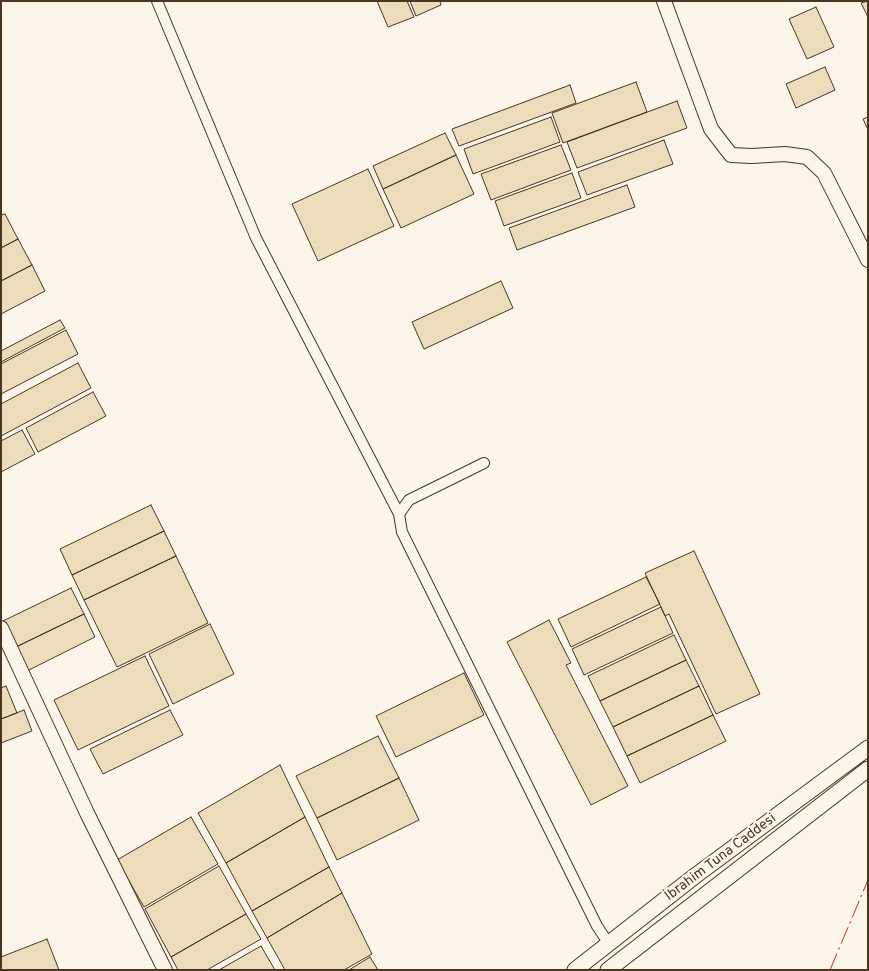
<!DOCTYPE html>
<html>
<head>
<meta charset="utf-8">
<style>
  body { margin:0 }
  #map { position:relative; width:869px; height:971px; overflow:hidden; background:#fbf6e9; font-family:Overpass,sans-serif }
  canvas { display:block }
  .frame { position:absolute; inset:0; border:2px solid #4a3520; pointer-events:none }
</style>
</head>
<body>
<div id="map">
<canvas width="869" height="971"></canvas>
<div class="frame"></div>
</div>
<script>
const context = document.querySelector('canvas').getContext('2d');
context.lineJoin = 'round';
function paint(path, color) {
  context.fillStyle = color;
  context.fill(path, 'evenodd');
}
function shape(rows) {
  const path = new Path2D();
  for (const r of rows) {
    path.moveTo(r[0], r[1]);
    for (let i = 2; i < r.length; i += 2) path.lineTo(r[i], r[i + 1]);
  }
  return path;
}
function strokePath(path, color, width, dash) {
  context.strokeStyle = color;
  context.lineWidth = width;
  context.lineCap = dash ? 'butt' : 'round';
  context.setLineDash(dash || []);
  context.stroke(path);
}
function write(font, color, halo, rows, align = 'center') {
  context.font = font + ' Overpass,sans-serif';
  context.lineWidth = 4;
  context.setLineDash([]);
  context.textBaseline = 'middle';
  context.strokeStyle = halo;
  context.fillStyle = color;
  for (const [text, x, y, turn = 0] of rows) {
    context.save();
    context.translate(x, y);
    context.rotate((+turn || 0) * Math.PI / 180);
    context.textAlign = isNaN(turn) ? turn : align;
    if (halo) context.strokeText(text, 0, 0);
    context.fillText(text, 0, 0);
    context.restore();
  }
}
const building = shape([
  [377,1,407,1,414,17,388,27,377,1],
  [410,1,440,1,441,5,416,16,410,1],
  [868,1,868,17,861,3,868,1],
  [816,7,834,47,807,59,789,19,816,7],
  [825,67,835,90,796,108,786,84,825,67],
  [636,82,647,112,563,143,552,113,636,82],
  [570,85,576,103,459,146,452,129,570,85],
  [677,101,687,128,577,168,567,142,677,101],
  [551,117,560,142,473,174,464,149,551,117],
  [868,117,868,130,863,119,868,117],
  [445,133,456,155,383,189,373,166,445,133],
  [664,140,673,164,587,195,578,172,664,140],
  [561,145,571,170,491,200,481,174,561,145],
  [456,155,474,194,401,228,383,189,456,155],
  [368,169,394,226,318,261,292,204,368,169],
  [572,173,581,198,504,226,495,201,572,173],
  [627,185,635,207,517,250,509,228,627,185],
  [5,214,18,239,1,248,1,215,5,214],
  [18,239,32,265,1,281,1,248,18,239],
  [32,265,45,291,1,314,1,281,32,265],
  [501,281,513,308,424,349,412,322,501,281],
  [60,320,65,328,1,362,1,351,60,320],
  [66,330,78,354,1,394,1,364,66,330],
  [78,363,91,388,1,436,1,404,78,363],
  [93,392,106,416,38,452,26,428,93,392],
  [22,430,35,454,1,472,1,441,22,430],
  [151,505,164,531,72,575,60,549,151,505],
  [164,531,176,556,84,600,72,575,164,531],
  [694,551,760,694,716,714,669,614,665,616,645,573,694,551],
  [176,556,208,623,117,667,84,600,176,556],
  [646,577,660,604,571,647,558,619,646,577],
  [71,588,84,614,16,647,3,621,71,588],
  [661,607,673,633,584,675,572,649,661,607],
  [84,614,95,637,27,671,16,647,84,614],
  [549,620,571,663,566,665,628,786,591,805,507,642,549,620],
  [210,624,234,674,173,704,149,654,210,624],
  [674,635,686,660,600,701,588,676,674,635],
  [145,656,169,706,78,750,54,700,145,656],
  [686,660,699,686,613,727,600,701,686,660],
  [464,673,484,715,396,757,376,716,464,673],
  [6,686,17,713,1,719,1,688,6,686],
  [699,686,713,715,627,756,613,727,699,686],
  [24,710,32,731,1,743,1,719,24,710],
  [170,710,183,735,103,774,90,749,170,710],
  [713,715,726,741,640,783,627,756,713,715],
  [378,736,399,778,317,818,296,776,378,736],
  [280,765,305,817,226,863,198,813,280,765],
  [399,778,419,820,337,860,317,818,399,778],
  [191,817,218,864,144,907,117,860,191,817],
  [305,817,329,867,252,911,226,863,305,817],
  [219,866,246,914,171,957,145,909,219,866],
  [329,867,342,893,267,938,252,911,329,867],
  [342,893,372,954,344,970,285,970,267,938,342,893],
  [246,914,261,939,207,970,178,970,171,957,246,914],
  [47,939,59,970,1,970,1,957,47,939],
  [261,946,275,970,219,970,261,946],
  [370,957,378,970,349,970,370,957]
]);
paint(building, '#ecdcbc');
strokePath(building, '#4a3520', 1);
const street = shape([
  [157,1,256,238,399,514],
  [484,463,409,500,399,514,402,532,597,926,609,944]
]);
const secondary = shape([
  [664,1,711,129,731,155,752,156,785,154,807,157,824,173,868,260],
  [1,628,87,813,165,970]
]);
const primary = shape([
  [575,970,695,876,868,748],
  [608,970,868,769]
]);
strokePath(street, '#4a3520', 12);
strokePath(secondary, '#4a3520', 16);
strokePath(primary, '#4a3520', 17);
strokePath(street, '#fbf6e9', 10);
strokePath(secondary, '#fbf6e9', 14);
strokePath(primary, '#fbf6e9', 15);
strokePath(shape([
  [830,970,868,880]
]), '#c62828', 1, [18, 4, 2.5, 4]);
write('14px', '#4a3520', '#fbf6e9', [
  ["İbrahim Tuna Caddesi",721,858,-37]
]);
</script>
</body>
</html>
